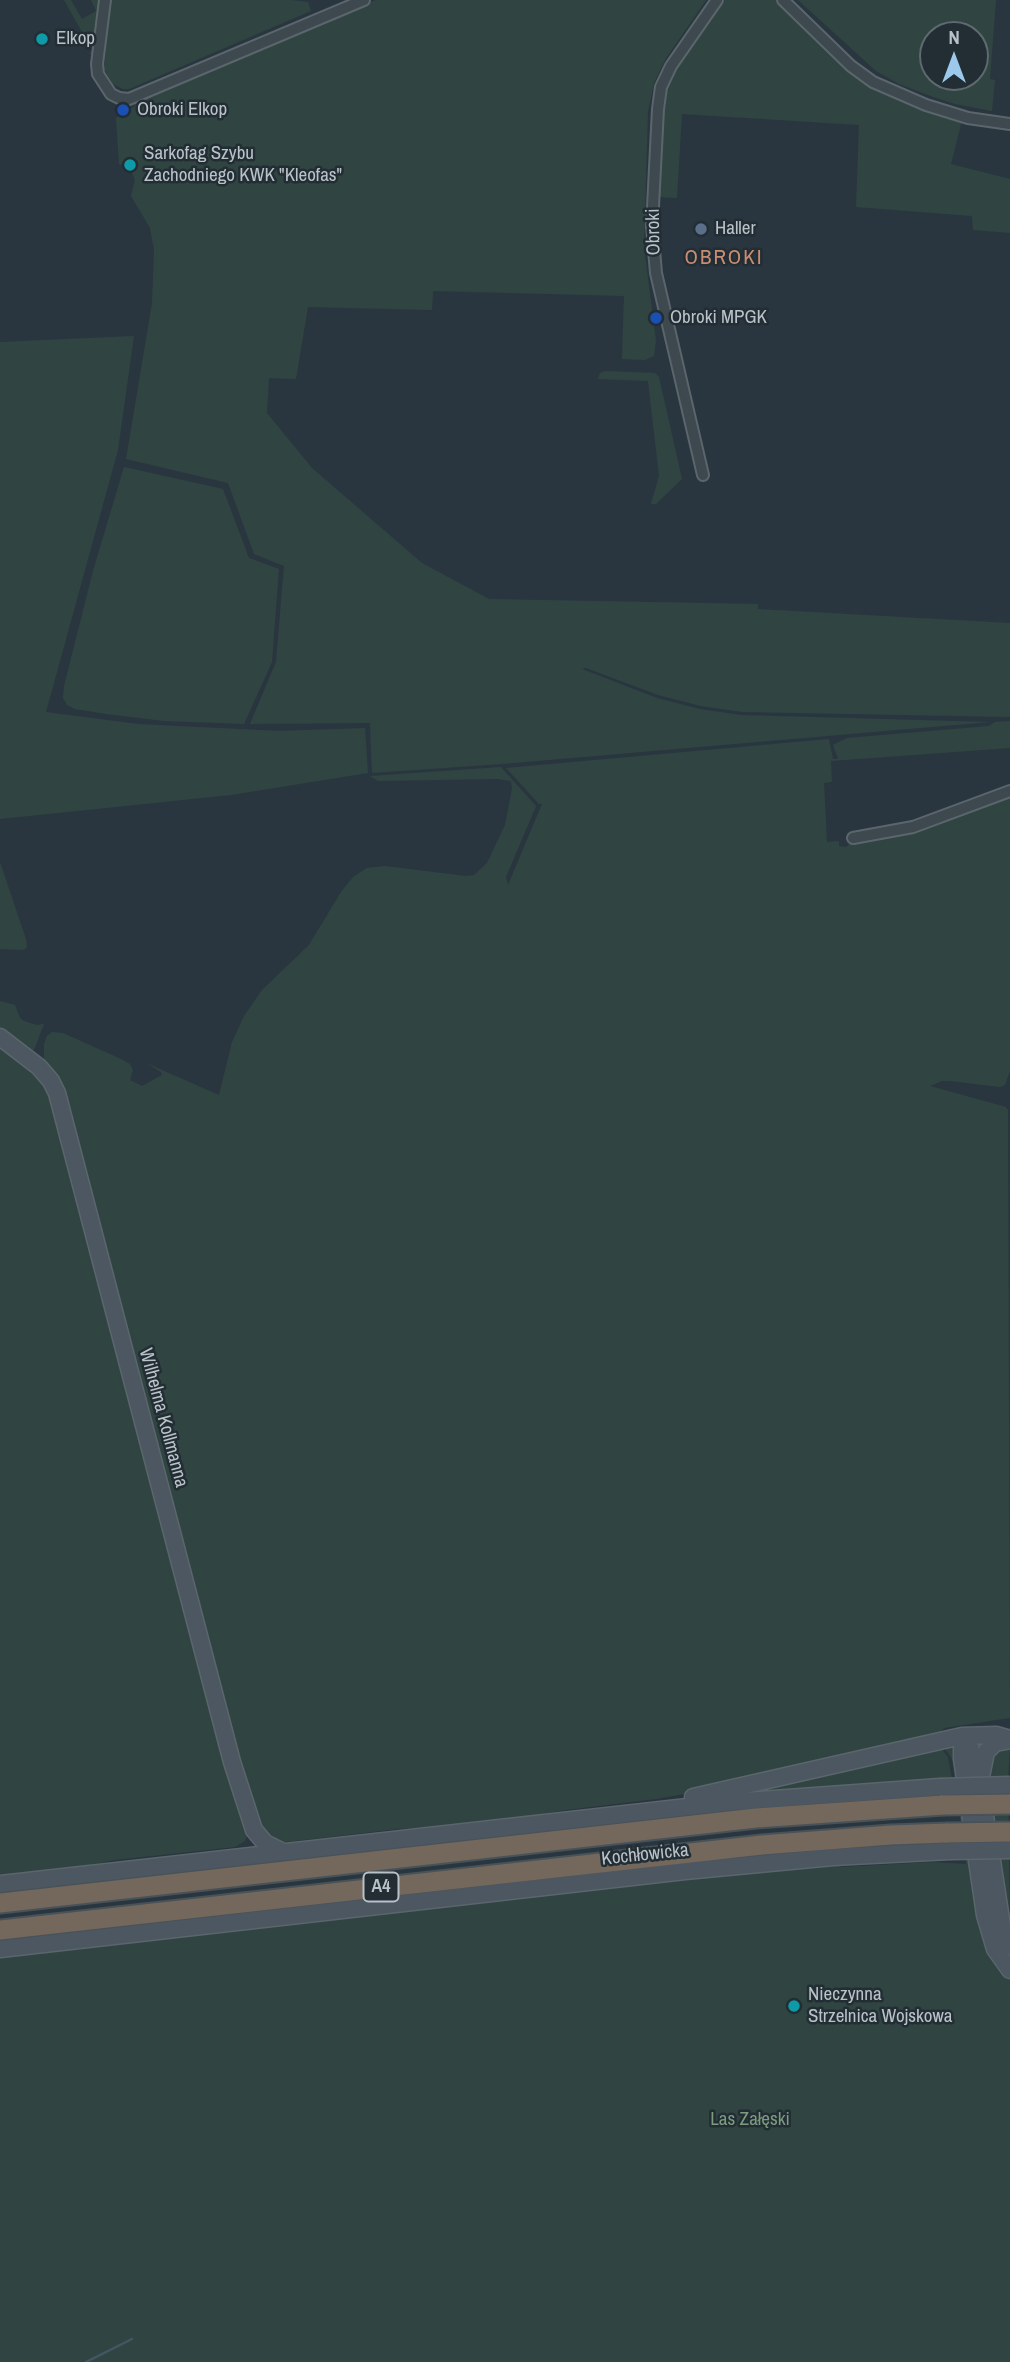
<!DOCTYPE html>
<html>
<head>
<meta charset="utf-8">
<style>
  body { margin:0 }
  #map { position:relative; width:1010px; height:2362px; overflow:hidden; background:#2a363f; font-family:"Archivo Narrow",sans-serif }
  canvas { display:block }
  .north { position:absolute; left:919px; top:21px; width:70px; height:70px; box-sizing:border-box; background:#222d34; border:2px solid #5f6970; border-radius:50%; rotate:0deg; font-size:19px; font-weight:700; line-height:28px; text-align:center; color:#bac2c9 }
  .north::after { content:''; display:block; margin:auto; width:24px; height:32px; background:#9cc8ec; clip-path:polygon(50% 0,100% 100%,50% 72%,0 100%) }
</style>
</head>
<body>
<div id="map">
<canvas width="1010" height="2362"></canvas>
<div class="north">N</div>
</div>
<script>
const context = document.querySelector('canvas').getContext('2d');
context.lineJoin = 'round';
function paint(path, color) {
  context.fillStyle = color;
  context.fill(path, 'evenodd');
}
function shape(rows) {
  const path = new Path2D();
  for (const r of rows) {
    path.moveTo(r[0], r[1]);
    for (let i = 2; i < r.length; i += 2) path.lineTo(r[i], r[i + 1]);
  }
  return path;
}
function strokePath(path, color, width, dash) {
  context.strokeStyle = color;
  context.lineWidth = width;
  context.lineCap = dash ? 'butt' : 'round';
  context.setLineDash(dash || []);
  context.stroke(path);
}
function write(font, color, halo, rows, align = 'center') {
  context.font = font + ' "Archivo Narrow",sans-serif';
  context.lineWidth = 5;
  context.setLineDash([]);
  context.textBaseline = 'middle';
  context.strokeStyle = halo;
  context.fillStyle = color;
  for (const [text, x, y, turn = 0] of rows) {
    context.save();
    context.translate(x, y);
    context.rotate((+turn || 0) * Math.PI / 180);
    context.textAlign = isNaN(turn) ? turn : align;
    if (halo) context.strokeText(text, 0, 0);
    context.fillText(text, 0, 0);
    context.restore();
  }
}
paint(shape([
  [64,0,71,0,82,19,96,11,91,0,101,0,93,54,89,54,92,50],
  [110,0,291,0,308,2,311,11,129,89,123,89,113,84,104,69],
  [376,0,706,0,665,60,654,83,648,112,644,247,656,341,654,356,645,360,622,359,624,296,433,291,432,310,308,307,296,379,269,378,267,413,312,468,422,563,489,599,758,604,758,609,1010,623,1010,717,742,712,701,706,658,695,586,668,582,669,657,698,700,709,741,715,990,722,502,764,372,773,370,723,250,724,276,662,284,566,254,554,228,483,126,459,152,303,154,250,150,228,131,196,135,180,130,168,134,167,133,163,126,163,126,167,119,164,116,118,134,107,136,101],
  [725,0,777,0,847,67,962,120,951,164,1010,179,1010,233,973,230,972,216,856,207,859,125,682,114,677,198,659,197,663,113,668,85,678,63,707,19,711,19],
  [798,0,996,0,990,79,995,80,992,111,955,104,928,95,899,84,876,71],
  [933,35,975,35,975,77,933,77],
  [134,336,118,450,46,712,138,724,279,731,365,728,368,773,231,795,0,819,0,342],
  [605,371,655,373,659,377,682,479,656,504,651,504,659,476,648,381,598,379,600,373],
  [124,467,223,489,249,558,279,569,272,662,244,724,164,721,106,714,75,709,67,705,63,698,64,686,93,571],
  [1010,721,1010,748,831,761,832,782,824,783,827,842,839,841,839,846,846,847,854,840,1010,795,1010,1071,1005,1085,1000,1087,950,1081,942,1081,930,1086,1006,1107,1008,1110,1010,1718,944,1728,939,1734,695,1792,656,1799,566,1810,478,1825,398,1829,278,1843,265,1838,236,1759,44,1062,44,1044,47,1036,52,1032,63,1033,121,1059,130,1064,133,1070,130,1080,142,1086,162,1075,161,1072,146,1063,219,1095,232,1042,244,1016,262,990,309,945,341,892,353,877,367,868,385,866,466,876,474,875,487,863,505,825,512,789,511,781,497,779,378,781,370,776,501,767,536,806,506,877,508,885,542,804,539,804,506,768,829,739,833,759,836,759,838,758,833,745,847,738,989,726,995,722],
  [0,862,26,939,27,947,24,950,0,949],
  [0,1001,15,1005,20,1018,24,1021,37,1025,44,1024,34,1050,28,1050,0,1031],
  [0,1047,34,1071,49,1090,249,1832,245,1841,235,1847,115,1860,38,1875,0,1879],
  [954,1745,1010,1977,1010,2362,0,2362,0,1954,557,1890,834,1863,841,1867,932,1862,966,1864,952,1759,944,1747],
  [1010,1745,1008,1780,1010,1930,985,1766,988,1754],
  [941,1748,948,1757,952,1779,720,1795]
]), '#304542');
strokePath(shape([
  [86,2362,132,2339]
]), '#425766', 2.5);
const street = shape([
  [105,0,97,64,98,74,111,94,119,98,129,99,364,0],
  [783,0,851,66,873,82,926,105,968,118,1010,124],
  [703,475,656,273,652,226,658,109,661,87,671,66,717,0],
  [853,838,913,827,1010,791]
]);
const secondary = shape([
  [0,1037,39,1067,51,1081,57,1093,232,1762,254,1830,265,1843,283,1852],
  [962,1736,962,1758,985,1915,995,1949,1010,1970],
  [969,1744,980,1783,1002,1926,1010,1946],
  [981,1777,986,1752,995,1743,1010,1740],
  [693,1797,962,1736,996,1735,1010,1739],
  [0,1884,732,1802,940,1787],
  [0,1949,685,1871,833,1857,950,1851]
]);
const highway = shape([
  [0,1903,756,1818,943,1805],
  [0,1930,762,1845,891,1835,947,1833]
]);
strokePath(street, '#5b656c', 14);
strokePath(secondary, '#5b656c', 19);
strokePath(highway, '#485259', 23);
strokePath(street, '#3d484f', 10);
strokePath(secondary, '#4c5762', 16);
strokePath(highway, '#74675c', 19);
const secondaryBridge = shape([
  [940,1787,1010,1785],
  [950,1851,1010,1850]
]);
const highwayBridge = shape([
  [943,1805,1010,1804],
  [947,1833,1010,1832]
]);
strokePath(secondaryBridge, '#5b656c', 19, []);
strokePath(highwayBridge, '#485259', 23, []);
strokePath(secondaryBridge, '#4c5762', 16);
strokePath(highwayBridge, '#74675c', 19);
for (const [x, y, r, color] of [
  [42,39,7,"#0f9aa8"],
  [123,110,7,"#1a4fb4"],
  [130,165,7,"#0f9aa8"],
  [701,229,7,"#5c6f8a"],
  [656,318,7,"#1a4fb4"],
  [794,2006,7,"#0f9aa8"]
]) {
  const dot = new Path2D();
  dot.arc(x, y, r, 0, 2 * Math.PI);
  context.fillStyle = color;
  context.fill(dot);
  strokePath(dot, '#222d34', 2.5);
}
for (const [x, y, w] of [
  [381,1887,35]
]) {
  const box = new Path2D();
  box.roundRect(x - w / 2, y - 14.5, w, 29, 5);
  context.fillStyle = '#222d34';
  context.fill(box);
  strokePath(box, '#bac2c9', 2);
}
write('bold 18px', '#bac2c9', null, [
  ["A4",381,1887]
]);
write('19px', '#bac2c9', '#222d34', [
  ["Elkop",56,39],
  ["Obroki Elkop",137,110],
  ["Sarkofag Szybu",144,154],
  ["Zachodniego KWK \"Kleofas\"",144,176],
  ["Haller",715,229],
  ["Obroki MPGK",670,318],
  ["Nieczynna",808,1995],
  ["Strzelnica Wojskowa",808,2017]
], 'left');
write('19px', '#bac2c9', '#222d34', [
  ["Obroki",654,232,-91],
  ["Wilhelma Kollmanna",163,1418,75],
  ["Kochłowicka",645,1855,-6]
]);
write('19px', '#7b9c7e', '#222d34', [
  ["Las Załęski",750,2120]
]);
context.letterSpacing = '2px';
write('21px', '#c98c75', '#222d34', [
  ["OBROKI",724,258]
]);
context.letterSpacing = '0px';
</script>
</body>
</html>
